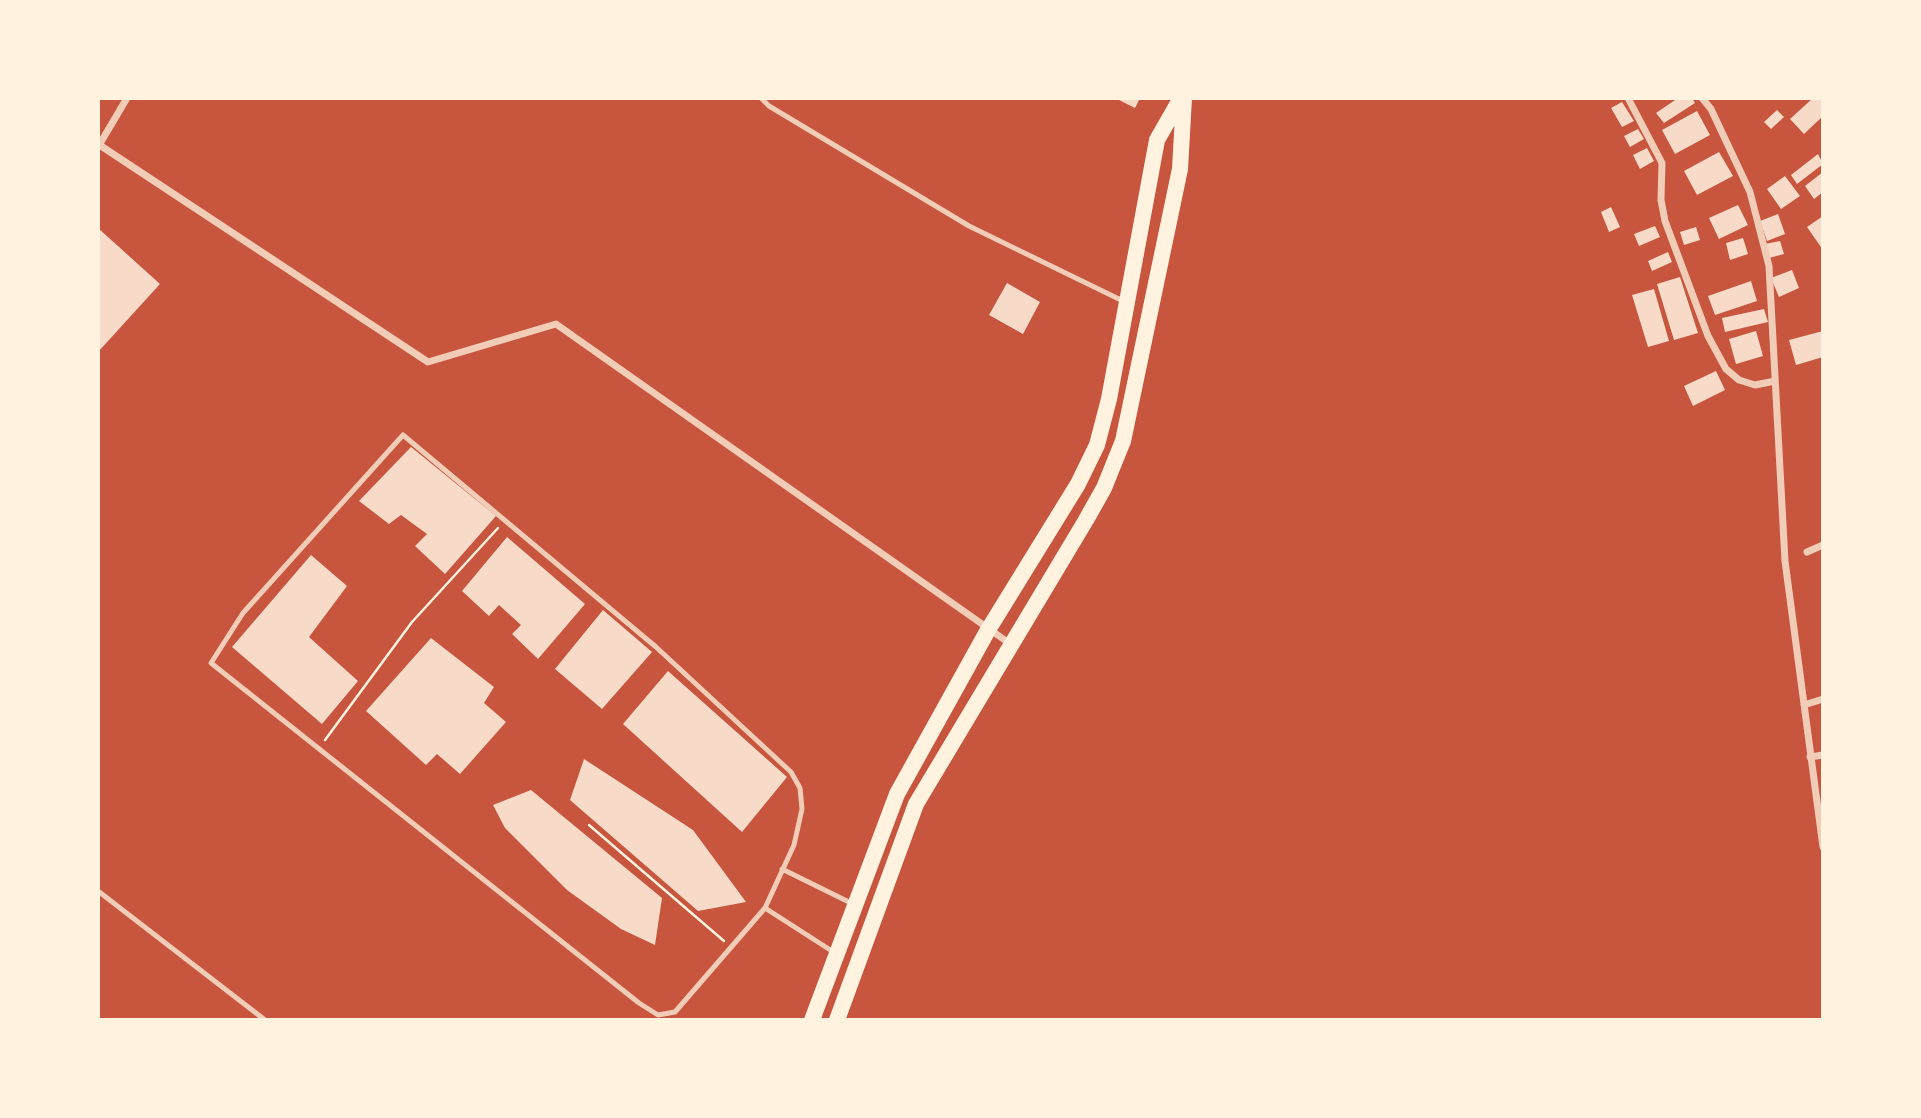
<!DOCTYPE html>
<html>
<head>
<meta charset="utf-8">
<style>
  body { margin:0 }
  #map { position:relative; width:1921px; height:1118px; overflow:hidden; background:#c8553d; font-family:Spectral,serif }
  canvas { display:block }
  .frame { position:absolute; inset:0; border:100px solid #fff3e0; pointer-events:none }
</style>
</head>
<body>
<div id="map">
<canvas width="1921" height="1118"></canvas>
<div class="frame"></div>
</div>
<script>
const context = document.querySelector('canvas').getContext('2d');
context.lineJoin = 'round';
function paint(path, color) {
  context.fillStyle = color;
  context.fill(path, 'evenodd');
}
function shape(rows) {
  const path = new Path2D();
  for (const r of rows) {
    path.moveTo(r[0], r[1]);
    for (let i = 2; i < r.length; i += 2) path.lineTo(r[i], r[i + 1]);
  }
  return path;
}
function strokePath(path, color, width, dash) {
  context.strokeStyle = color;
  context.lineWidth = width;
  context.lineCap = dash ? 'butt' : 'round';
  context.setLineDash(dash || []);
  context.stroke(path);
}
paint(shape([
  [1115,98,1140,98,1135,108],
  [1678,98,1692,98,1695,103,1664,123,1656,113],
  [1813,98,1823,98,1823,116,1804,134,1790,119],
  [1622,102,1634,121,1622,127,1611,108],
  [1777,110,1784,117,1771,129,1764,122],
  [1697,111,1710,135,1675,154,1662,130],
  [1638,129,1644,139,1630,147,1624,136],
  [1647,148,1654,161,1640,169,1633,155],
  [1719,152,1733,176,1697,195,1684,171],
  [1818,154,1823,164,1797,184,1791,175],
  [1823,172,1823,192,1814,199,1805,186],
  [1785,176,1800,196,1781,209,1767,189],
  [1738,205,1748,225,1719,239,1709,218],
  [1611,207,1620,227,1609,232,1601,212],
  [1778,214,1785,234,1767,241,1760,221],
  [1823,216,1823,250,1807,227],
  [1655,226,1660,237,1639,246,1634,234],
  [1696,227,1700,240,1684,245,1680,232],
  [98,228,160,284,98,352],
  [1743,238,1748,254,1730,260,1726,243],
  [1780,241,1784,254,1769,258,1765,244],
  [1668,252,1672,262,1652,271,1648,261],
  [1792,270,1799,288,1779,297,1771,278],
  [1680,277,1698,333,1674,340,1657,284],
  [1751,281,1757,301,1715,315,1708,296],
  [1007,283,1040,302,1023,334,989,315],
  [1654,289,1669,341,1648,347,1632,295],
  [1764,309,1768,322,1725,332,1722,318],
  [1756,331,1763,356,1736,364,1729,339],
  [1823,331,1823,357,1796,365,1789,340],
  [1716,371,1725,390,1693,406,1684,386],
  [411,447,496,516,445,574,415,546,427,534,401,515,389,524,359,501],
  [507,537,585,604,538,659,512,634,521,625,499,605,489,616,462,591],
  [311,555,347,586,309,637,358,681,322,724,232,647],
  [603,610,652,652,602,709,555,669],
  [431,638,494,687,484,703,506,722,460,774,437,754,426,765,366,711],
  [668,671,787,777,742,832,623,724],
  [584,759,693,830,746,902,698,911,570,800],
  [531,790,662,898,655,945,621,929,567,890,505,828,493,805]
]), '#f7dbc8');
strokePath(shape([
  [325,740,412,622,498,528],
  [589,825,724,941]
]), '#fff3e0', 2.5);
strokePath(shape([
  [761,98,769,106,969,226,1123,301],
  [403,435,656,647,791,772,800,788,802,809,794,845,765,908,675,1012,658,1015,639,1003,211,663,243,613,403,435],
  [782,869,853,904],
  [98,891,265,1020],
  [765,908,835,953]
]), '#f1ccb7', 5);
strokePath(shape([
  [1628,98,1662,163,1661,200,1665,221,1708,336,1726,369,1739,380,1755,385,1775,381],
  [1702,98,1711,109,1750,192,1769,266,1785,561,1823,847],
  [98,144,428,362,556,324,1009,643],
  [98,147,127,98],
  [1807,552,1823,545],
  [1804,705,1823,699],
  [1810,757,1823,755]
]), '#f1ccb7', 7);
strokePath(shape([
  [812,1020,897,794,988,630,1078,484,1097,445,1109,399,1157,140,1181,98],
  [837,1020,916,804,1086,520,1104,488,1123,441,1180,169,1184,98]
]), '#fff3e0', 16);
</script>
</body>
</html>
